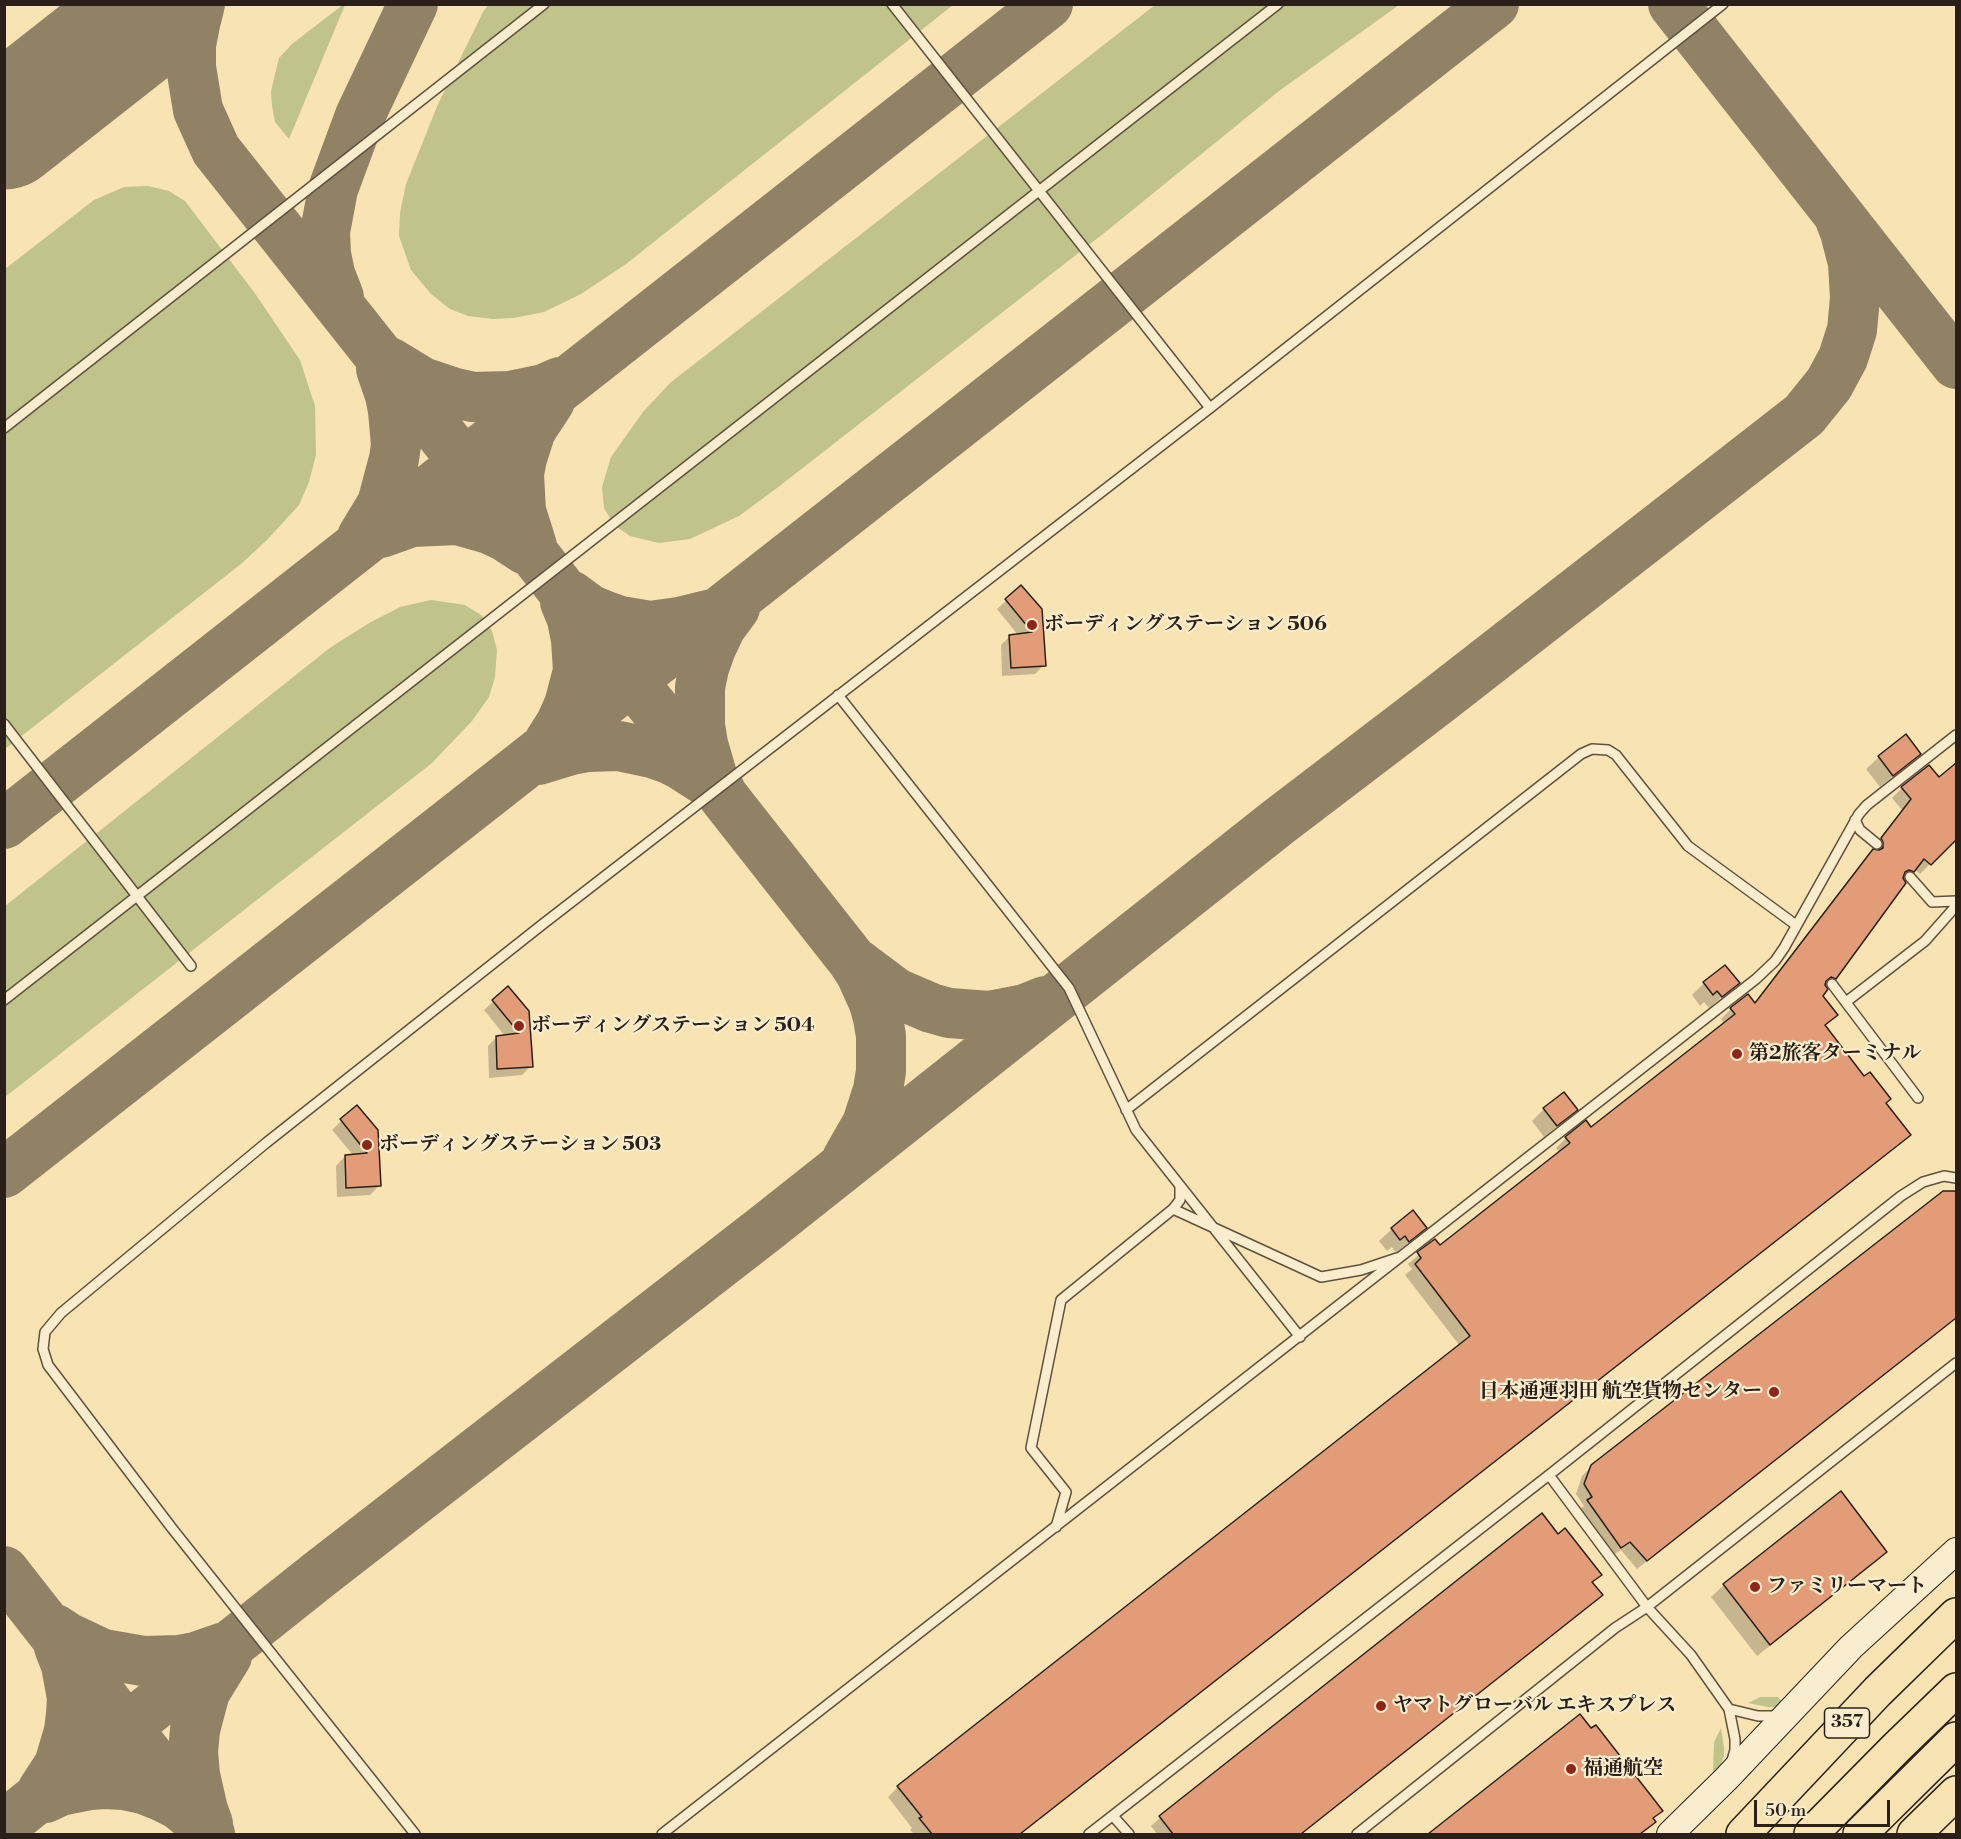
<!DOCTYPE html>
<html>
<head>
<meta charset="utf-8">
<style>
  body { margin:0 }
  #map { position:relative; width:1961px; height:1839px; overflow:hidden; background:#f8e3b2; font-family:"Libre Bodoni",serif }
  canvas { display:block }
  .frame { position:absolute; inset:0; border:6px solid #2a2019; pointer-events:none }
  .scale { position:absolute; left:1754px; top:1800px; width:136px; height:27px; box-sizing:border-box; border:3px solid #2a2019; border-top:0; padding-left:8px; font-size:18px; line-height:21px; white-space:nowrap; color:#2a2019; -webkit-text-stroke:4px #faedcd; paint-order:stroke }
</style>
</head>
<body>
<div id="map">
<canvas width="1961" height="1839"></canvas>
<div class="frame"></div>
<div class="scale">50 m</div>
</div>
<script>
const context = document.querySelector('canvas').getContext('2d');
context.lineJoin = 'round';
function paint(path, color) {
  context.fillStyle = color;
  context.fill(path, 'evenodd');
}
function shape(rows) {
  const path = new Path2D();
  for (const r of rows) {
    path.moveTo(r[0], r[1]);
    for (let i = 2; i < r.length; i += 2) path.lineTo(r[i], r[i + 1]);
  }
  return path;
}
function strokePath(path, color, width, dash) {
  context.strokeStyle = color;
  context.lineWidth = width;
  context.lineCap = dash ? 'butt' : 'round';
  context.setLineDash(dash || []);
  context.stroke(path);
}
function write(font, color, halo, rows, align = 'center') {
  context.font = font + ' "Libre Bodoni","Noto Serif JP",serif';
  context.lineWidth = 4.5;
  context.setLineDash([]);
  context.textBaseline = 'middle';
  context.strokeStyle = halo;
  context.fillStyle = color;
  for (const [text, x, y, turn = 0] of rows) {
    context.save();
    context.translate(x, y);
    context.rotate((+turn || 0) * Math.PI / 180);
    context.textAlign = isNaN(turn) ? turn : align;
    if (halo) context.strokeText(text, 0, 0);
    context.fillText(text, 0, 0);
    context.restore();
  }
}
paint(shape([
  [344,4,345,5,289,139,275,122,272,106,271,91,279,58,292,44],
  [488,5,953,5,626,264,581,294,544,312,513,318,493,319,468,316,450,309,431,294,411,270,399,236,400,213,406,184,438,104,483,12],
  [1155,5,1399,5,1279,91,1108,230,777,488,739,516,690,539,659,543,630,536,614,525,604,508,602,487,611,457,643,412,670,383],
  [148,186,169,191,185,201,254,292,300,360,315,406,316,455,309,482,299,505,267,540,241,564,5,749,5,269,94,200,124,187],
  [431,600,465,605,481,615,492,631,497,650,495,677,489,697,472,721,432,763,5,1097,5,906,331,647,371,622,400,607],
  [1760,1697,1778,1697,1783,1703,1780,1707,1768,1707,1748,1703],
  [1721,1728,1724,1747,1724,1756,1720,1766,1713,1774,1714,1742]
]), '#c0c38a');
paint(shape([
  [1021,587,1044,665,1035,674,1002,676,1001,645,1010,636,1018,635,997,609],
  [1905,736,1919,754,1880,787,1866,769,1879,757],
  [1956,765,1956,841,1940,854,1920,874,1914,869,1903,881,1835,978,1825,987,1821,996,1836,1015,1824,1027,1909,1135,1899,1145,1021,1834,914,1834,910,1830,912,1828,888,1797,898,1787,1460,1346,1405,1275,1412,1269,1408,1264,1435,1241,1440,1247,1560,1153,1556,1148,1566,1138,1590,1129,1725,1024,1721,1019,1731,1009,1754,1004,1863,861,1873,851,1872,850,1902,810,1892,798,1902,788,1938,779],
  [1704,983,1738,983,1709,1008,1704,1002,1700,1006,1692,995],
  [508,988,531,1066,522,1075,489,1078,488,1046,497,1037,505,1036,484,1010],
  [356,1107,380,1185,370,1195,337,1197,336,1166,345,1156,354,1156,332,1130],
  [1544,1109,1576,1110,1544,1137,1532,1121],
  [1955,1193,1956,1318,1637,1569,1621,1550,1612,1556,1579,1510,1584,1506,1576,1494,1582,1476,1592,1466],
  [1425,1228,1396,1253,1392,1247,1387,1251,1379,1241,1392,1229],
  [1541,1515,1557,1536,1600,1575,1591,1583,1601,1595,1592,1604,1301,1834,1157,1834,1151,1826,1160,1818],
  [1885,1552,1873,1564,1757,1656,1711,1597,1724,1585],
  [1580,1716,1661,1810,1652,1819,1654,1822,1645,1831,1640,1834,1431,1834]
]), '#0003');
strokePath(shape([
  [200,4,195,24,191,45,191,67,198,110,216,150,464,463,632,681,719,788,723,796,852,960,861,974,874,1003,878,1018,881,1036,881,1071,878,1090,867,1124,847,1159],
  [1673,4,1956,364],
  [339,297,330,274,326,254,325,232,333,189,360,116,413,4],
  [389,362,422,382,455,393,473,397,510,396,544,389,560,382],
  [381,533,412,522,457,520,489,529,506,537,526,550],
  [362,537,382,504,394,459,396,445,393,411,390,395,381,369],
  [532,546,521,511,519,474,522,458,531,430,550,401],
  [570,595,589,609,606,616,620,621,650,626,679,622,712,614],
  [549,742,561,723,569,705,578,671,576,640,572,619,565,602],
  [538,760,571,750,588,747,619,746,652,753,669,759,681,765,706,781],
  [712,775,703,744,700,725,700,687,704,668,711,648,721,627,735,608],
  [4,824,1048,4],
  [852,960,896,993,931,1008,949,1013,989,1016,1025,1009,1045,1001],
  [4,1173,1494,4],
  [4,1571,210,1834],
  [55,1629,67,1637,103,1654,143,1661,179,1660,195,1657,221,1648],
  [42,1791,59,1765,69,1731,71,1714,72,1698,66,1665,59,1647],
  [45,1798,60,1791,90,1785,105,1784,124,1785,143,1789,161,1796,179,1805,190,1814],
  [208,1824,203,1810,195,1775,193,1752,195,1730,205,1692,227,1656],
  [4,1825,321,1573,766,1228,1277,823,1437,701,1804,415,1829,384,1843,358,1852,330,1855,298,1853,263,1845,232,1838,214]
]), '#918266', 50);
strokePath(shape([
  [4,128,162,4]
]), '#918266', 123);
const building = shape([
  [1021,585,1042,609,1046,666,1011,668,1009,635,1032,632,1005,599,1021,585],
  [1906,734,1921,754,1893,776,1878,756,1906,734],
  [1956,763,1956,840,1931,865,1924,859,1914,872,1909,870,1905,872,1903,878,1906,883,1836,979,1831,977,1826,981,1825,985,1828,989,1823,996,1838,1015,1825,1025,1864,1076,1870,1072,1891,1099,1886,1103,1911,1135,1020,1834,932,1834,919,1818,922,1817,897,1786,1470,1336,1415,1264,1421,1258,1417,1252,1435,1239,1440,1245,1570,1143,1565,1137,1586,1120,1591,1127,1735,1014,1730,1008,1748,994,1755,1003,1873,849,1879,850,1883,848,1883,842,1881,838,1911,799,1901,787,1929,765,1939,777,1956,763],
  [1725,965,1740,983,1722,997,1717,991,1713,995,1703,982,1725,965],
  [508,986,529,1011,533,1067,497,1069,496,1036,519,1033,492,1000,508,986],
  [1564,1092,1578,1110,1557,1126,1543,1108,1564,1092],
  [357,1105,378,1130,381,1186,346,1188,345,1155,367,1153,340,1119,357,1105],
  [1943,1191,1956,1191,1956,1318,1647,1561,1630,1542,1621,1548,1587,1500,1592,1497,1584,1484,1591,1465,1943,1191],
  [1413,1210,1427,1228,1409,1242,1405,1236,1400,1240,1391,1228,1413,1210],
  [1841,1491,1887,1552,1770,1645,1723,1584,1841,1491],
  [1542,1513,1558,1534,1565,1528,1602,1575,1592,1582,1603,1595,1301,1834,1173,1834,1159,1816,1542,1513],
  [1580,1714,1591,1728,1596,1725,1663,1811,1653,1818,1656,1822,1640,1834,1428,1834,1580,1714]
]);
paint(building, '#e39c78');
strokePath(building, '#2a2019', 1.5);
const lane = shape([
  [892,4,1210,408],
  [4,428,544,4],
  [838,695,1069,988,1136,1130,1300,1337],
  [4,724,191,966],
  [1855,820,1860,830,1877,844],
  [1910,877,1932,902,1956,901],
  [1832,984,1918,1098],
  [4,1000,1278,4],
  [1846,1002,1925,941,1956,906],
  [1126,1110,1581,754,1592,749,1608,750,1616,755,1688,846,1796,925],
  [1173,1209,1321,1277,1361,1270,1397,1258],
  [1549,1475,1647,1607,1691,1655,1729,1709,1735,1739,1735,1750,1731,1764],
  [1056,1527,1066,1492,1031,1448,1061,1300,1173,1209,1180,1200,1180,1186],
  [1729,1709,1758,1716,1777,1716],
  [1113,1816,1129,1834],
  [415,1834,171,1527,48,1365,43,1349,45,1332,61,1313,266,1143,543,924,1210,408,1723,4],
  [662,1834,1756,979,1775,961,1784,948,1859,814,1867,805,1956,735],
  [1089,1834,1549,1475,1901,1196,1923,1182,1944,1176,1956,1178],
  [1357,1834,1615,1628,1647,1607,1956,1363]
]);
const secondary = shape([
  [1670,1834,1726,1779,1851,1647,1956,1551]
]);
const highway = shape([
  [1743,1834,1878,1691,1956,1615],
  [1811,1834,1897,1747,1956,1690],
  [1860,1834,1956,1739],
  [1914,1834,1956,1793]
]);
strokePath(lane, '#5e513f', 12);
strokePath(secondary, '#2a2019', 28);
strokePath(highway, '#2a2019', 36);
strokePath(lane, '#faedcd', 9);
strokePath(secondary, '#faedcd', 26);
strokePath(highway, '#f8e3b2', 33);
for (const [x, y, r, color] of [
  [1032,625,6,"#8f2418"],
  [519,1026,6,"#8f2418"],
  [1737,1054,6,"#8f2418"],
  [367,1145,6,"#8f2418"],
  [1774,1392,6,"#8f2418"],
  [1755,1587,6,"#8f2418"],
  [1381,1706,6,"#8f2418"],
  [1571,1769,6,"#8f2418"]
]) {
  const dot = new Path2D();
  dot.arc(x, y, r, 0, 2 * Math.PI);
  context.fillStyle = color;
  context.fill(dot);
  strokePath(dot, '#faedcd', 2);
}
for (const [x, y, w] of [
  [1847,1723,45]
]) {
  const box = new Path2D();
  box.roundRect(x - w / 2, y - 15, w, 30, 4.5);
  context.fillStyle = '#faedcd';
  context.fill(box);
  strokePath(box, '#2a2019', 1.5);
}
write('bold 18px', '#2a2019', null, [
  ["357",1847,1723]
]);
write('bold 20px', '#2a2019', '#faedcd', [
  ["ボーディングステーション 506",1044,625],
  ["ボーディングステーション 504",531,1026],
  ["第2旅客ターミナル",1749,1054],
  ["ボーディングステーション 503",379,1145],
  ["日本通運羽田 航空貨物センター",1762,1392,"right"],
  ["ファミリーマート",1767,1587],
  ["ヤマトグローバル エキスプレス",1393,1706],
  ["福通航空",1583,1769]
], 'left');
</script>
</body>
</html>
